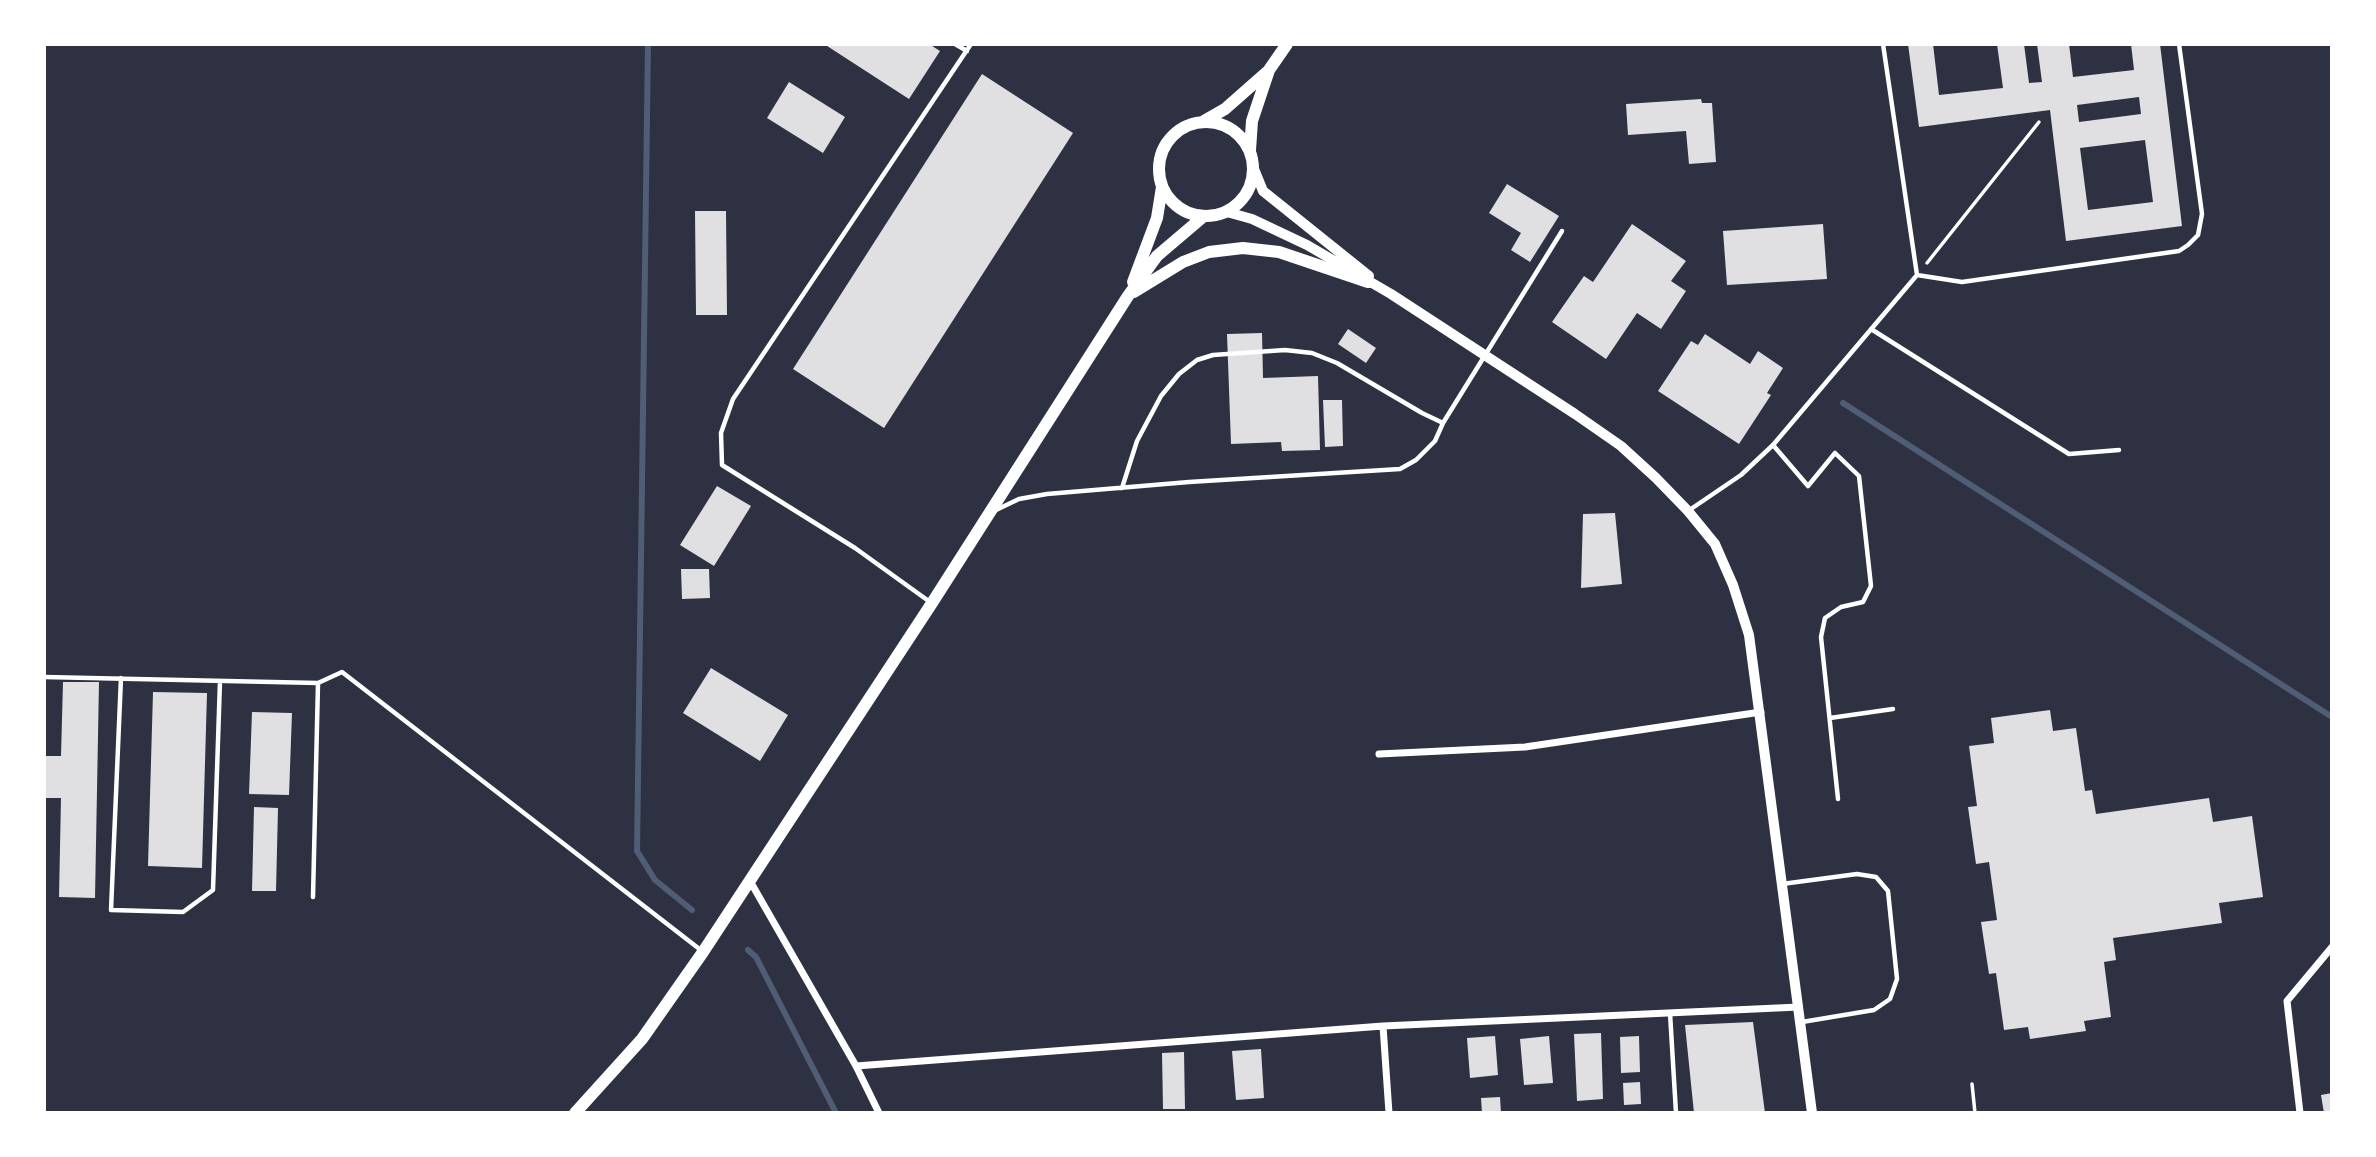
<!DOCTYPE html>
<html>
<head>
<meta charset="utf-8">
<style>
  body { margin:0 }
  #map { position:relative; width:2376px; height:1157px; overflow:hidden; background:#2d3142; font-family:"Space Grotesk",sans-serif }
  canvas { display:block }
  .frame { position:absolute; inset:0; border:46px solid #fff; pointer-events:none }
</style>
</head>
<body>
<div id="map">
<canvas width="2376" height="1157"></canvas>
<div class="frame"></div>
</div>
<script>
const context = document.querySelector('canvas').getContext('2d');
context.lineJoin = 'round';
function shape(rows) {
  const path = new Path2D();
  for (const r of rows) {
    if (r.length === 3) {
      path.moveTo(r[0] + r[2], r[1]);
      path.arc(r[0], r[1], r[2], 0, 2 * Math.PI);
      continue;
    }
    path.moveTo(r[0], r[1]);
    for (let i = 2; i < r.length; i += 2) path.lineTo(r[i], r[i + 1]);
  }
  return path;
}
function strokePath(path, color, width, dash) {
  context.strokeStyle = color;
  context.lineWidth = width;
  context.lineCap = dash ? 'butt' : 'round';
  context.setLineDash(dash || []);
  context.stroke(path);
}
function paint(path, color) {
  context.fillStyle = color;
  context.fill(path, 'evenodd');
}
strokePath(shape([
  [648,44,637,851,655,880,692,910],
  [1843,403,2332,717],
  [748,950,756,957,836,1113]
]), '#4f5d75', 6);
paint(shape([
  [824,44,929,44,940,51,909,99],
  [1908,44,1933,44,1939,95,2003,88,1997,44,2024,44,2029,83,2042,82,2037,44,2069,44,2073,77,2134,70,2131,44,2160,44,2182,226,2066,241,2050,110,1919,127],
  [2139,97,2141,114,2079,122,2077,105],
  [2145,140,2153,202,2088,210,2080,148],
  [982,74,1073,133,884,428,793,369],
  [789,82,845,117,823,153,767,118],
  [1701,99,1702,103,1712,103,1716,162,1689,164,1686,131,1628,135,1626,104],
  [1507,184,1559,216,1530,262,1511,250,1521,233,1489,213],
  [695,211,726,211,727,315,696,315],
  [1632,224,1686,261,1671,281,1686,291,1661,329,1637,313,1606,359,1552,322,1584,276,1593,282],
  [1823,224,1827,279,1727,285,1723,231],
  [1348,329,1376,348,1366,363,1338,344],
  [1262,333,1263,378,1318,376,1320,450,1282,451,1281,442,1231,444,1227,334],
  [1705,334,1750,364,1758,351,1783,368,1767,393,1771,395,1739,444,1658,391,1691,341,1698,345],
  [1323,400,1342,400,1343,446,1325,447],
  [717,486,751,506,714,566,680,545],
  [1615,513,1622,584,1581,588,1583,514],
  [681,569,709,569,710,598,682,599],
  [711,668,788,715,760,761,683,713],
  [63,682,99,682,95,898,59,897,61,798,44,798,44,756,61,756],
  [153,692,207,693,202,868,148,866],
  [2050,710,2053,731,2076,728,2085,791,2092,790,2096,814,2209,798,2213,822,2252,816,2263,897,2219,903,2222,923,2113,938,2116,960,2104,962,2111,1017,2084,1021,2086,1031,2030,1039,2028,1027,2004,1030,1996,973,1989,974,1981,922,1997,920,1989,862,1976,864,1968,807,1977,806,1969,746,1994,743,1991,718],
  [252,712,292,713,289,795,249,794],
  [254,807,278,808,276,891,252,891],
  [1753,1022,1765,1113,1694,1113,1685,1025],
  [1601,1033,1603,1099,1577,1101,1574,1034],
  [1495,1036,1498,1075,1470,1078,1467,1038],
  [1549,1036,1553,1083,1524,1085,1520,1039],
  [1639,1036,1640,1072,1621,1073,1620,1037],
  [1261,1049,1264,1098,1236,1100,1232,1051],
  [1184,1052,1185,1109,1163,1109,1162,1053],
  [1640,1082,1641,1104,1624,1105,1623,1083],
  [2332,1093,2332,1113,2324,1113,2321,1095],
  [1500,1097,1501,1113,1482,1113,1481,1098]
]), '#e0e0e3');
strokePath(shape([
  [1927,263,2039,122],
  [1972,1084,1975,1113]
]), '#fff', 3.5);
strokePath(shape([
  [955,44,967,51],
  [1883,44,1917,275],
  [1917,275,1962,282,2179,251,2188,245,2198,235,2202,214,2179,44],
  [1871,329,2069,454,2119,450],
  [1773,445,1808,486,1835,453,1859,476,1871,586,1863,602,1841,607,1825,618,1821,637,1838,799],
  [1122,488,1137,441,1161,396,1179,374,1197,360,1213,355,1285,350,1312,353,1337,363,1422,413,1443,423],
  [996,510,1019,499,1047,494,1189,482,1400,469,1416,460,1435,441,1443,423,1562,231],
  [1688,511,1741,475,1773,445,1917,275],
  [930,602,855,548,722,465,721,433,733,399,971,44],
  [44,677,318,683,342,672,702,951],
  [121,678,111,910,183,912,213,890,220,681],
  [1830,718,1893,709],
  [1782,884,1857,874,1876,877,1888,891,1897,979,1890,999,1874,1010,1802,1022],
  [313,897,318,683],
  [1670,1013,1676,1113]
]), '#fff', 4.5);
strokePath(shape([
  [1379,754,1525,747,1761,712],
  [750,881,856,1066,879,1113],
  [1383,1026,1389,1113],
  [856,1066,1383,1026,1799,1007],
  [2300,1113,2287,1001,2332,947]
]), '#fff', 7);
strokePath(shape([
  [1254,169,1263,191,1369,276],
  [1227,212,1252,219,1307,245,1391,294,1575,414,1621,446,1656,478,1688,511,1715,544,1733,585,1749,635,1812,1113]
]), '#fff', 10);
strokePath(shape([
  [1204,121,1225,109,1267,72],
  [1206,169,47],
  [1250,150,1252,121,1269,70,1287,44],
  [1133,282,1157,218,1162,187],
  [1134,292,1183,262,1209,252,1243,248,1279,252,1368,282],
  [575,1113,642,1039,703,952,932,603,1128,296,1157,256,1204,216]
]), '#fff', 12);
</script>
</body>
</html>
